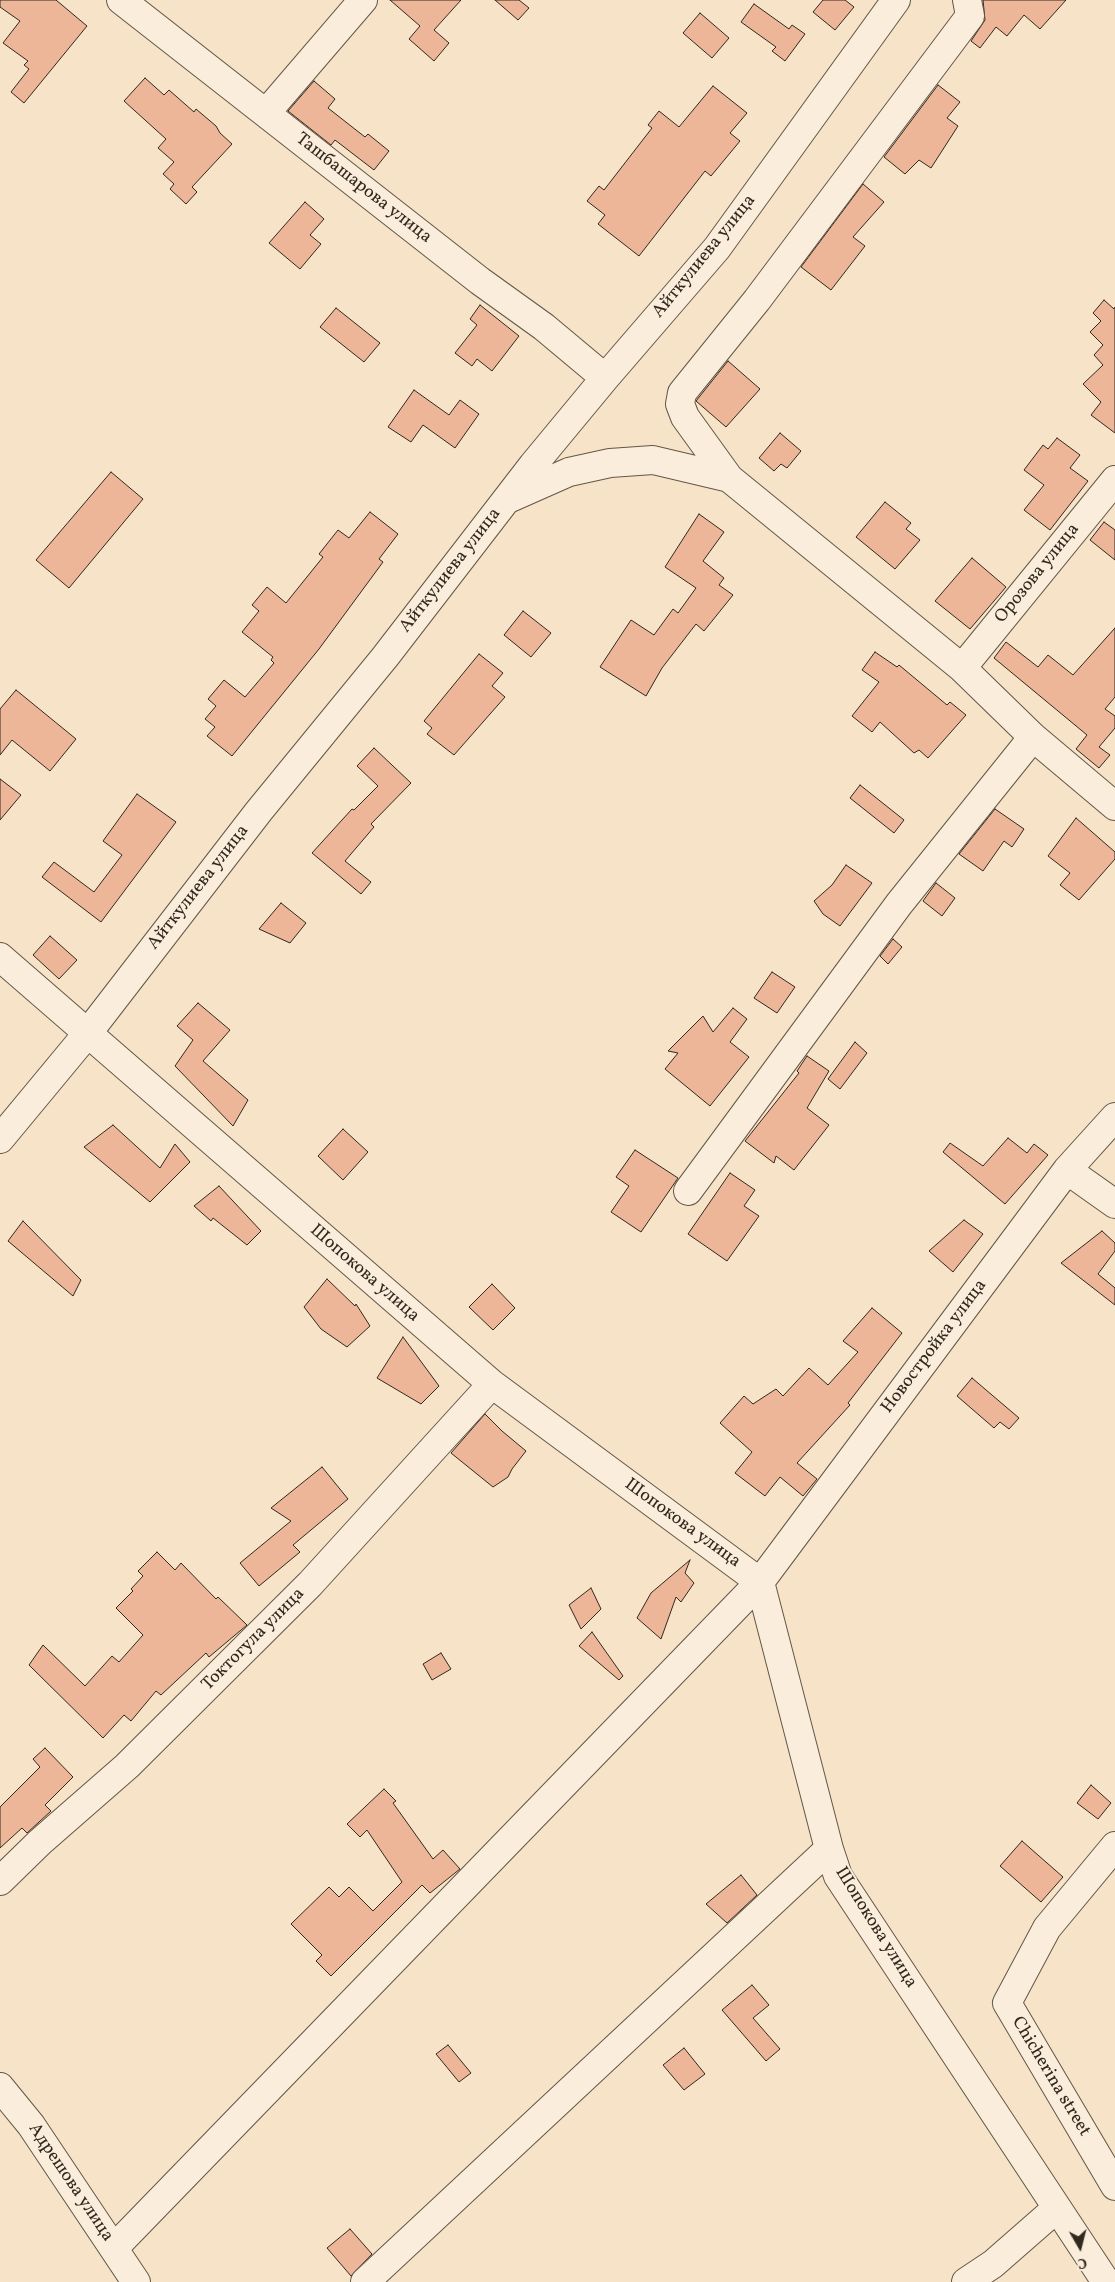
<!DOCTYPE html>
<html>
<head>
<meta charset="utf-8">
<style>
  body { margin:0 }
  #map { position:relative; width:1115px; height:2282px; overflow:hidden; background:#f7e3c7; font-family:Vollkorn,serif }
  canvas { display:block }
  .north { position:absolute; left:1055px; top:2222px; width:50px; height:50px; -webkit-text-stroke:4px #faeddb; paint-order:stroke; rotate:172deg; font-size:14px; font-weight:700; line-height:20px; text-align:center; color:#31281e }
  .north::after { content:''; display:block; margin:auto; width:18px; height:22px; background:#31281e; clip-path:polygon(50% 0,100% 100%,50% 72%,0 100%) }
</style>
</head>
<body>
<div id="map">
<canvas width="1115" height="2282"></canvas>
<div class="north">С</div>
</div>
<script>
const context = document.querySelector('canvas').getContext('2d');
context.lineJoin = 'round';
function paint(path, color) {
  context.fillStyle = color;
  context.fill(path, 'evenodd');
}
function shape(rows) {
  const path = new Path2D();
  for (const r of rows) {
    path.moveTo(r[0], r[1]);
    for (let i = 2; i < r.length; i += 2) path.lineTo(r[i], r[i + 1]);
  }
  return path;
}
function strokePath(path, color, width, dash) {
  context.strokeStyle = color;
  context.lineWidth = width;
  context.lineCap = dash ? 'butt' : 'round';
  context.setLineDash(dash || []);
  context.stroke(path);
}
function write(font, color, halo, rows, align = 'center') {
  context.font = font + ' Vollkorn,serif';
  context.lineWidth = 4;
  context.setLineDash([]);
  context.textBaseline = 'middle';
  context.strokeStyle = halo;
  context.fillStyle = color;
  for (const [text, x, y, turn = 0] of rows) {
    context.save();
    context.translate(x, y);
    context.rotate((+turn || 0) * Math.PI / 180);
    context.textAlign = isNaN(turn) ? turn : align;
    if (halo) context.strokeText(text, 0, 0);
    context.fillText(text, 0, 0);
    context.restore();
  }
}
const building = shape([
  [0,0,56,0,87,26,24,103,11,92,29,69,24,65,28,61,3,43,20,21,0,7,0,0],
  [390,0,461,0,434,30,449,43,434,61,409,39,420,26,390,0],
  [495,0,519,0,529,8,518,20,495,0],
  [823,0,845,0,854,7,835,30,813,12,823,0],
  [983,0,1066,0,1040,29,1024,15,1007,36,996,27,980,48,971,41,985,20,983,0],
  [754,4,789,29,792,25,805,34,785,61,772,51,776,47,741,22,754,4],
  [700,13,729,38,712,58,683,33,700,13],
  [145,78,164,95,169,90,194,112,196,109,216,126,220,133,232,144,192,187,197,192,186,204,170,189,174,184,163,174,174,162,158,148,166,139,124,101,145,78],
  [314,81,335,99,328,108,365,137,368,134,389,151,374,170,335,140,331,145,288,111,314,81],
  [938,85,960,102,947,118,958,126,931,168,919,160,905,174,884,157,938,85],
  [713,86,747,113,730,133,740,141,711,176,705,171,639,256,598,224,605,215,587,201,599,186,604,190,652,128,648,125,659,111,679,127,713,86],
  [863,184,884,202,853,237,865,246,831,290,801,267,863,184],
  [305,202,324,219,310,235,321,244,300,269,269,243,305,202],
  [1104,300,1114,309,1115,307,1115,433,1091,415,1101,402,1083,384,1103,365,1094,355,1103,345,1090,332,1101,321,1093,313,1104,300],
  [480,305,519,336,492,371,477,359,472,366,455,353,477,325,470,319,480,305],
  [336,308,380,343,364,362,320,327,336,308],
  [728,361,760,389,726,427,696,401,728,361],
  [414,390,449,415,460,400,479,414,455,448,423,425,411,442,388,427,414,390],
  [780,433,801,451,787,468,781,464,774,471,759,458,780,433],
  [1057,438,1080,455,1070,468,1088,481,1050,530,1024,510,1044,485,1024,470,1043,445,1048,449,1057,438],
  [111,472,143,499,69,588,36,560,111,472],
  [885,502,911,523,906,529,920,540,895,569,856,537,885,502],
  [370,512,398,534,379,559,383,562,319,649,232,756,207,736,215,727,205,719,216,706,208,699,224,680,245,697,274,663,271,660,273,657,242,632,259,611,252,605,267,587,286,603,323,557,319,554,338,530,349,538,370,512],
  [699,514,724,532,703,561,724,578,719,585,733,595,704,631,696,624,662,668,646,696,600,667,631,620,654,635,673,609,678,613,696,588,665,567,699,514],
  [1104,522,1115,530,1115,560,1090,540,1104,522],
  [972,558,1006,587,970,629,935,601,972,558],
  [523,611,551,633,531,657,504,635,523,611],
  [1115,628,1115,697,1105,709,1115,716,1115,728,1099,747,1110,755,1099,768,1076,749,1087,735,994,658,1006,642,1038,667,1048,655,1073,675,1115,628],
  [875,652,897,667,899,665,947,705,950,702,966,715,928,758,919,750,914,753,880,722,872,732,852,716,879,682,862,670,875,652],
  [479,654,503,673,492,686,505,697,454,755,427,734,432,728,424,721,479,654],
  [16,690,76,739,50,771,12,740,0,755,0,709,16,690],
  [374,748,411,783,371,824,374,827,345,861,371,882,361,894,312,853,352,809,354,810,378,786,357,766,374,748],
  [0,779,21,795,0,820,0,779],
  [860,785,904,820,894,833,850,798,860,785],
  [137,794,176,822,101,922,42,877,54,862,94,892,122,855,103,841,137,794],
  [995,809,1024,829,1012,847,1004,841,983,871,959,854,995,809],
  [1076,818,1115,852,1115,859,1079,900,1060,885,1070,873,1048,856,1076,818],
  [846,865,872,883,840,926,823,914,814,901,832,885,846,865],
  [936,883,955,898,942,916,923,901,936,883],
  [281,903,306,923,290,943,259,929,281,903],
  [50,936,77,960,59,979,33,955,50,936],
  [893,939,902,947,888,964,880,956,893,939],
  [772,972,795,987,777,1013,754,998,772,972],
  [198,1003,230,1030,203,1061,248,1100,233,1126,175,1066,193,1040,177,1026,198,1003],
  [733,1008,747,1019,730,1042,749,1057,710,1106,665,1069,678,1053,668,1051,703,1016,713,1032,733,1008],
  [855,1042,867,1053,840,1089,828,1079,855,1042],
  [807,1056,829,1071,807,1108,829,1125,794,1170,776,1156,774,1163,745,1141,799,1073,797,1071,807,1056],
  [113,1125,160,1168,175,1144,190,1162,150,1202,84,1147,113,1125],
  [343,1129,368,1152,343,1180,318,1156,343,1129],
  [1008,1138,1027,1153,1034,1144,1048,1155,1005,1204,943,1152,950,1143,983,1166,1008,1138],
  [635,1150,678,1178,641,1232,611,1212,629,1186,616,1177,635,1150],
  [730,1173,755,1190,744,1206,759,1216,727,1261,688,1234,730,1173],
  [219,1186,261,1231,247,1245,213,1218,211,1221,194,1206,219,1186],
  [964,1220,983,1234,953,1272,929,1251,964,1220],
  [23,1221,81,1280,73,1296,8,1241,23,1221],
  [1102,1231,1115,1243,1115,1251,1098,1274,1115,1288,1115,1305,1061,1263,1102,1231],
  [327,1279,355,1306,356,1304,370,1326,347,1347,321,1329,304,1307,327,1279],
  [492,1284,515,1308,493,1330,469,1307,492,1284],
  [872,1308,902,1333,848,1403,850,1405,797,1463,817,1479,803,1496,780,1477,765,1496,735,1473,752,1452,720,1423,744,1396,753,1404,776,1389,783,1396,809,1368,828,1385,858,1352,843,1341,872,1308],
  [403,1337,439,1386,421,1404,377,1378,403,1337],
  [972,1378,1019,1418,1009,1429,1000,1422,994,1428,957,1396,972,1378],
  [485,1414,502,1431,526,1451,512,1469,508,1477,493,1487,451,1453,485,1414],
  [322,1467,348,1499,293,1545,300,1552,259,1586,240,1563,291,1521,271,1508,322,1467],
  [157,1552,175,1570,181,1563,216,1599,218,1597,247,1625,209,1657,206,1653,161,1695,156,1691,131,1721,124,1715,103,1738,29,1665,43,1645,85,1686,112,1656,119,1662,143,1635,116,1608,133,1591,131,1589,143,1576,138,1571,157,1552],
  [690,1560,685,1573,694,1583,681,1602,676,1597,661,1639,637,1618,651,1593,690,1560],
  [591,1588,601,1609,581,1629,569,1605,591,1588],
  [592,1632,623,1676,619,1680,579,1646,592,1632],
  [441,1653,451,1669,432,1680,423,1664,441,1653],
  [45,1748,73,1777,45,1805,51,1811,27,1833,22,1828,0,1848,0,1807,40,1767,33,1759,45,1748],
  [1091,1785,1111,1803,1098,1819,1077,1803,1091,1785],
  [384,1789,396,1801,393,1803,433,1859,443,1850,460,1869,430,1893,422,1885,331,1976,316,1961,322,1955,291,1924,329,1887,339,1897,349,1887,373,1911,402,1882,367,1830,360,1837,347,1824,384,1789],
  [1022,1841,1063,1877,1041,1902,1000,1866,1022,1841],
  [741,1875,757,1895,727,1923,706,1904,741,1875],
  [752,1985,769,2005,753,2018,780,2049,766,2061,722,2010,752,1985],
  [448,2045,471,2073,459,2082,436,2054,448,2045],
  [684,2048,705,2074,684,2090,663,2065,684,2048],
  [350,2229,372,2254,351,2276,327,2248,350,2229]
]);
paint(building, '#edb699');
strokePath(building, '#31281e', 1);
const minor = shape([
  [121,0,480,281,544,327,605,378],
  [266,113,363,0],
  [729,478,685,417,680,404,682,393,757,300,970,16,967,0],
  [508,499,569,472,610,463,653,460,729,478,962,668,1033,737,1115,806],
  [962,668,1115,480],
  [0,957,492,1384,760,1582,829,1849,838,1876,1106,2282],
  [0,1139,87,1034,259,811,385,657,533,465,605,378,717,248,896,0],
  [1067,1170,1115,1204],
  [688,1191,899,904,1033,737],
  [1115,1846,1047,1928,1007,2003,1115,2186],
  [0,1881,40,1842,127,1766,310,1584,492,1384],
  [0,2087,31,2125,136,2282],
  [114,2248,760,1582,1067,1170,1115,1117],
  [365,2282,829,1849],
  [966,2282,993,2264,1057,2208]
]);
strokePath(minor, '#625748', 30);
strokePath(minor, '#faeddb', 28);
write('18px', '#31281e', '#faeddb', [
  ["Ташбашарова улица",363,189,38],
  ["Айткулиева улица",705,257,-51],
  ["Айткулиева улица",451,571,-52],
  ["Орозова улица",1038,574,-51],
  ["Айткулиева улица",199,888,-52],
  ["Шопокова улица",364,1274,41],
  ["Новостройка улица",935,1347,-53],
  ["Шопокова улица",682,1524,36],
  ["Токтогула улица",254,1640,-45],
  ["Шопокова улица",875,1928,58],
  ["Chicherina street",1050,2077,59],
  ["Адрешова улица",70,2183,56]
]);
</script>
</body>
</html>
